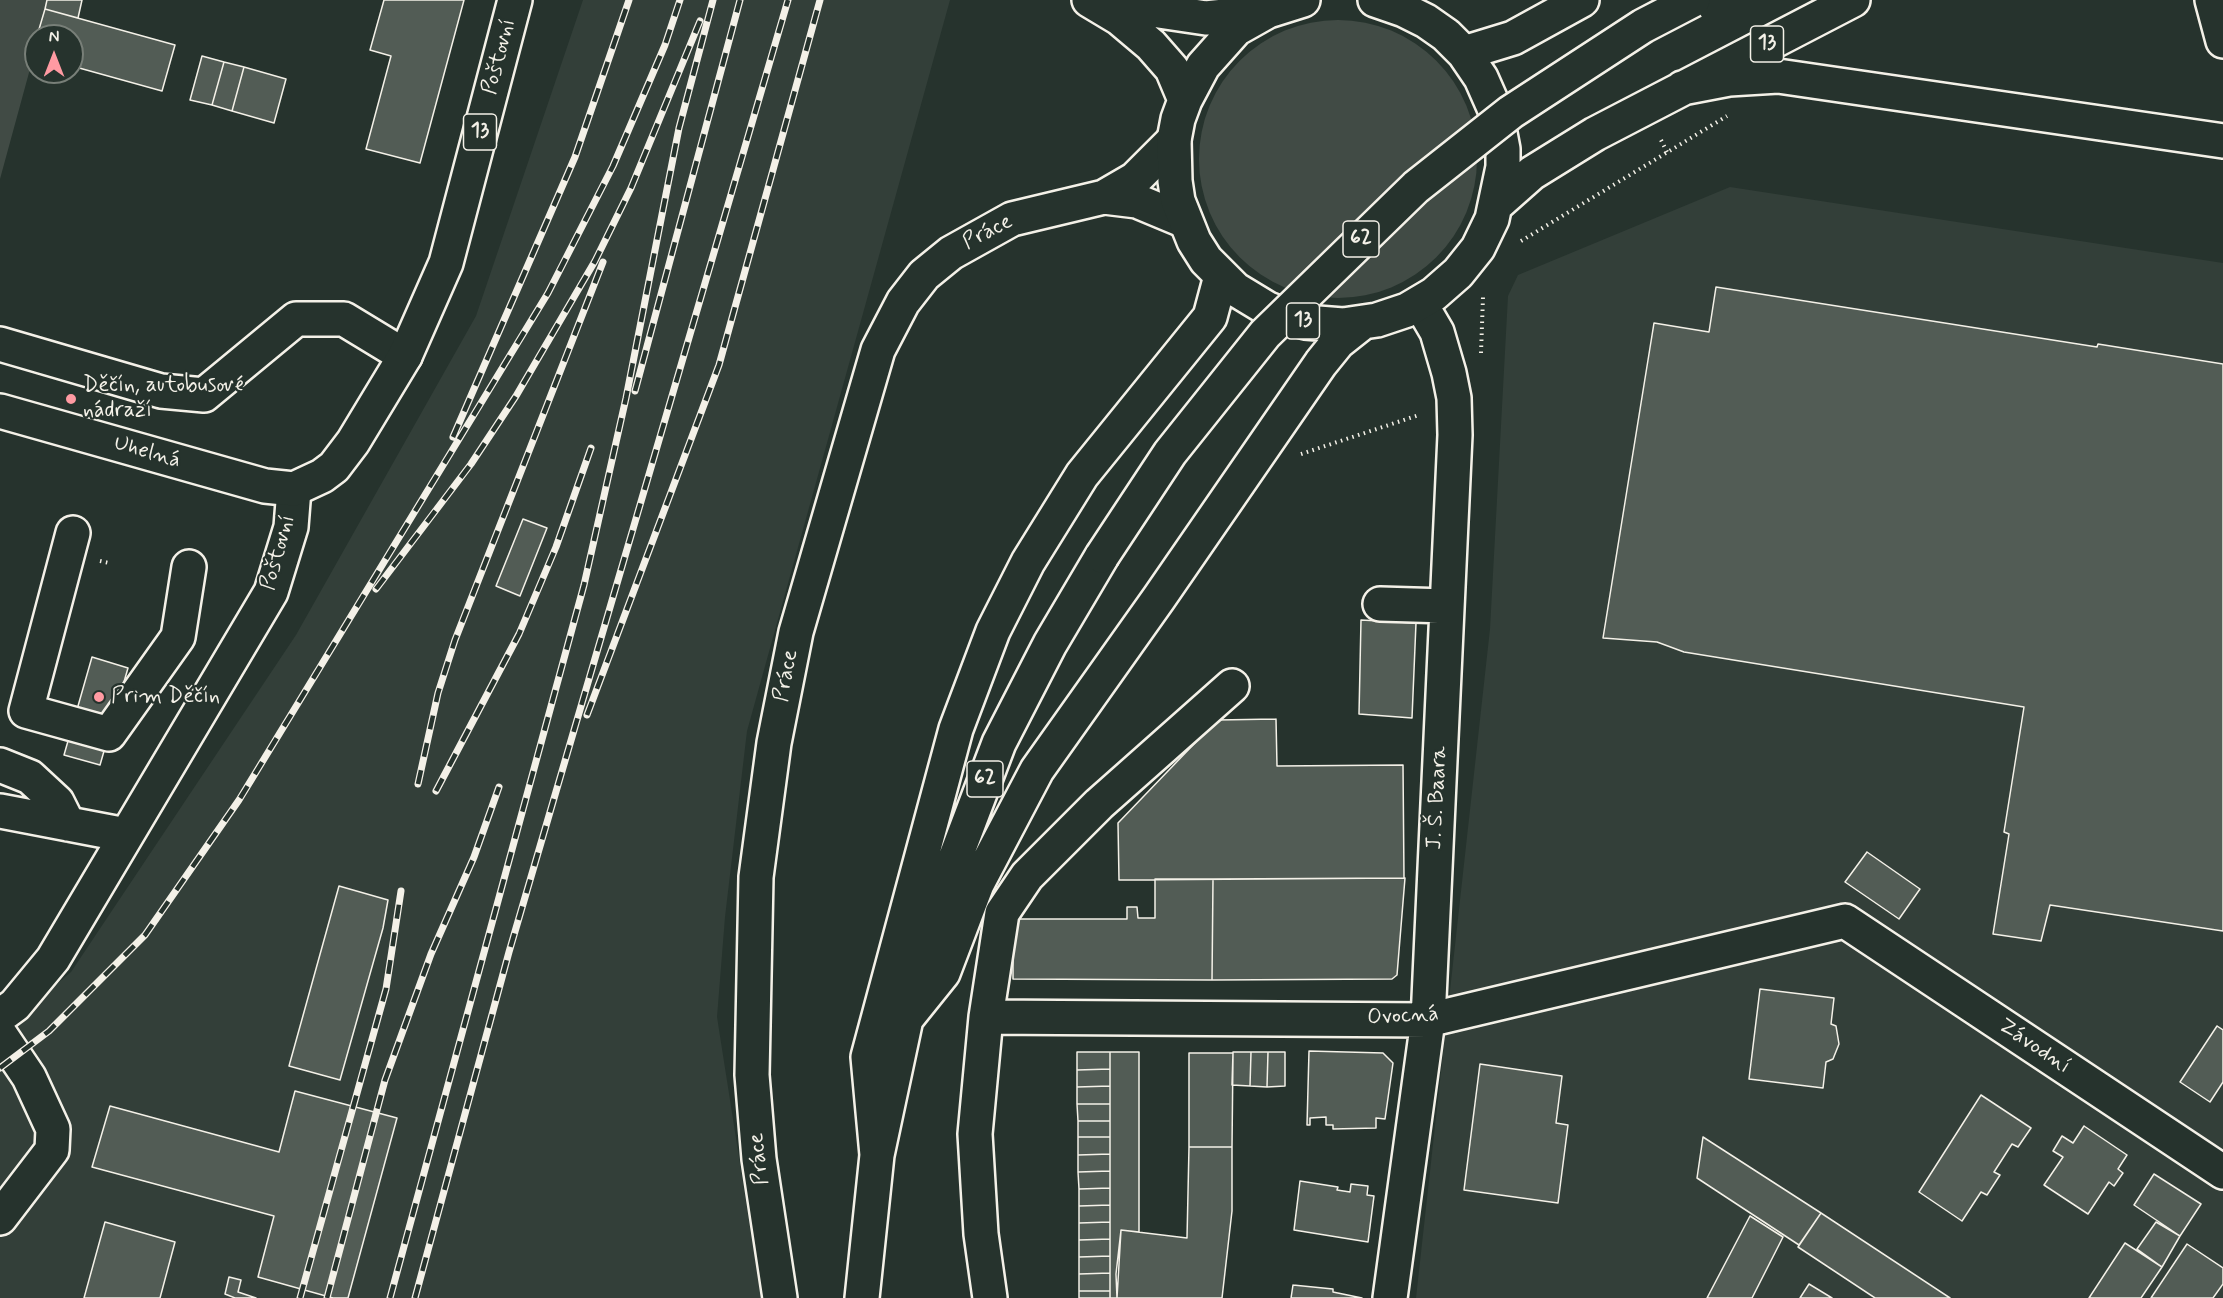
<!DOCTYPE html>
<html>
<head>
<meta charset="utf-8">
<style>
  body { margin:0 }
  #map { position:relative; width:2223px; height:1298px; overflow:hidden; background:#26332d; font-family:Mynerve,sans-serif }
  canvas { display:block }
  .north { position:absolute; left:24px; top:24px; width:60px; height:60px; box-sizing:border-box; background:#26332d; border:2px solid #787f78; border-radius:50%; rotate:0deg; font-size:16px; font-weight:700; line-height:24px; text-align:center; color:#f4f1e8 }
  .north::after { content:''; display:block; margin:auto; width:21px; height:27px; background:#ff9aa2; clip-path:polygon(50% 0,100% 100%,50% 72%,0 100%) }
</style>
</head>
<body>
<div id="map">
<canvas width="2223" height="1298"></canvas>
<div class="north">N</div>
</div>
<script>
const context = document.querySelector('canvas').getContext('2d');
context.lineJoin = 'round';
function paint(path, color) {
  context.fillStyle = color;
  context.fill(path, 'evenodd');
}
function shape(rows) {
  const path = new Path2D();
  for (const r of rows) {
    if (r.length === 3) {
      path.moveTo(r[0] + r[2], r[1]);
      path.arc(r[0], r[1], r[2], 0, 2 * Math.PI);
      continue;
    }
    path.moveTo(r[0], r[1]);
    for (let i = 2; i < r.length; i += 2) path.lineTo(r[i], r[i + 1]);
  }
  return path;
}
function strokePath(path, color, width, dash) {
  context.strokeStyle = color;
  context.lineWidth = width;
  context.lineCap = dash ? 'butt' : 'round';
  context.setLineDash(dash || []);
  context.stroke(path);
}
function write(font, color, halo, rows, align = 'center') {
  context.font = font + ' Mynerve,sans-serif';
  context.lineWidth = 4.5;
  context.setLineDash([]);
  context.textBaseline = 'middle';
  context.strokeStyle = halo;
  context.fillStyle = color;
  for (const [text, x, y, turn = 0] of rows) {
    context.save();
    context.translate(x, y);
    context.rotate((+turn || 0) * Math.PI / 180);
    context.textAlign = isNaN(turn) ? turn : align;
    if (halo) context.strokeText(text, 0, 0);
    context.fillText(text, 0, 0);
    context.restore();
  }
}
paint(shape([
  [583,0,950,0,747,731,725,917,717,1017,761,1298,0,1298,0,1032,71,972,296,635,476,316],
  [1730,187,2223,263,2223,1298,1416,1298,1490,629,1508,296,1518,275]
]), '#333f39');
paint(shape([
  [0,0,49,0,39,36,36,36,36,47,0,179],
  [1338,159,139]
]), '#414b45');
const building = shape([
  [47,0,82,0,78,18,45,9,47,0],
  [384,0,464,0,420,163,366,149,391,56,370,50,384,0],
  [45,9,175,45,162,91,72,66,72,36,37,36,45,9],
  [36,38,36,56,31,55,36,38],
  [202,56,224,62,212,105,190,100,202,56],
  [224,62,244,67,232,111,212,105,224,62],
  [244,67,286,79,274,123,232,111,244,67],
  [1716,287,2097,347,2098,344,2223,364,2223,931,2050,905,2041,941,1993,934,2009,834,2004,832,2024,707,1684,652,1657,642,1603,638,1654,323,1709,332,1716,287],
  [523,519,547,528,520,596,496,586,523,519],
  [1361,620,1416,623,1412,718,1359,714,1361,620],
  [92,657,128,668,100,765,64,755,92,657],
  [1276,719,1277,766,1403,765,1404,878,1119,880,1118,823,1217,720,1276,719],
  [1867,852,1920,889,1899,919,1845,882,1867,852],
  [1405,878,1397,975,1392,979,1212,980,1213,879,1405,878],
  [1155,879,1213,879,1212,980,1013,979,1013,919,1127,919,1127,907,1137,907,1138,918,1155,918,1155,879],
  [339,886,388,900,383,928,340,1080,289,1066,339,886],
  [1760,989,1834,998,1831,1024,1836,1026,1839,1044,1833,1059,1826,1062,1823,1088,1749,1079,1760,989],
  [2217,1026,2223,1030,2223,1082,2210,1102,2180,1082,2217,1026],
  [1309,1051,1383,1053,1393,1063,1385,1119,1376,1118,1376,1128,1333,1129,1333,1125,1326,1125,1326,1117,1310,1118,1310,1125,1307,1125,1309,1051],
  [1077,1052,1110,1052,1110,1069,1077,1070,1077,1052],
  [1110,1052,1139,1052,1139,1232,1121,1230,1117,1298,1110,1298,1110,1052],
  [1233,1052,1251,1052,1250,1086,1232,1085,1233,1052],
  [1251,1052,1268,1052,1267,1087,1250,1086,1251,1052],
  [1268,1052,1285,1052,1285,1086,1267,1087,1268,1052],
  [1189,1053,1233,1053,1232,1147,1189,1147,1189,1053],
  [1480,1064,1562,1076,1556,1123,1568,1125,1558,1203,1464,1190,1480,1064],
  [1110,1069,1110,1086,1077,1087,1077,1070,1110,1069],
  [1110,1086,1110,1104,1077,1104,1077,1087,1110,1086],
  [295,1091,397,1118,348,1298,333,1298,258,1277,274,1216,92,1167,110,1106,279,1152,295,1091],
  [1981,1095,2031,1128,2018,1147,2012,1144,1994,1172,2000,1175,1987,1195,1981,1192,1962,1221,1919,1192,1981,1095],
  [1077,1104,1110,1104,1110,1121,1078,1121,1077,1104],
  [1078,1121,1110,1121,1110,1137,1078,1137,1078,1121],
  [2084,1126,2127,1155,2118,1169,2123,1173,2114,1186,2109,1182,2088,1214,2044,1185,2063,1157,2053,1151,2062,1136,2073,1143,2084,1126],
  [1078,1137,1110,1137,1110,1154,1078,1155,1078,1137],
  [1703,1137,1821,1213,1799,1245,1697,1178,1703,1137],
  [1189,1147,1232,1147,1232,1211,1222,1298,1117,1298,1116,1274,1121,1230,1187,1238,1189,1147],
  [1110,1154,1110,1171,1078,1172,1078,1155,1110,1154],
  [1110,1171,1110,1188,1079,1189,1078,1172,1110,1171],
  [2154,1174,2201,1204,2180,1236,2134,1205,2154,1174],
  [1300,1181,1338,1187,1337,1190,1350,1192,1351,1184,1368,1186,1367,1195,1374,1196,1368,1242,1294,1230,1300,1181],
  [1110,1188,1110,1205,1079,1206,1079,1189,1110,1188],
  [1110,1205,1110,1222,1079,1223,1079,1206,1110,1205],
  [1821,1213,1950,1298,1875,1298,1798,1247,1821,1213],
  [1750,1216,1783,1237,1752,1298,1707,1298,1750,1216],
  [105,1222,175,1242,160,1298,84,1298,105,1222],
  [1110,1222,1110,1239,1079,1240,1079,1223,1110,1222],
  [2156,1222,2180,1236,2162,1267,2137,1249,2156,1222],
  [1110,1239,1110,1256,1079,1257,1079,1240,1110,1239],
  [2125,1243,2162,1267,2141,1298,2089,1298,2125,1243],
  [2187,1244,2223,1268,2223,1284,2213,1298,2151,1298,2187,1244],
  [1110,1256,1110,1273,1079,1274,1079,1257,1110,1256],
  [1110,1273,1110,1291,1079,1291,1079,1274,1110,1273],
  [229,1277,241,1280,238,1292,256,1298,235,1298,225,1294,229,1277],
  [1809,1284,1832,1298,1800,1298,1809,1284],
  [1293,1285,1333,1289,1333,1292,1362,1298,1291,1298,1293,1285],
  [1079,1291,1110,1291,1110,1298,1079,1298,1079,1291]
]);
paint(building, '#525c55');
strokePath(building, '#f4f1e8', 1.5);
const minor = shape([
  [1104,197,1137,201,1185,221],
  [0,344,161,391,204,395,296,319,344,319,405,356],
  [73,533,26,711,109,734,178,637,189,567],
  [1380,604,1447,606],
  [0,765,30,777,57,802,68,824],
  [0,811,126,835],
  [0,1016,15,1005,53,959,271,592,291,527,294,489],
  [986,1017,1428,1020,1845,921,2223,1172],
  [0,1034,29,1077,53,1129,52,1150,0,1218],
  [780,1298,759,1159,752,1075,756,877,774,743,796,632,878,350,903,302,924,275,951,253,1012,219,1104,197,1135,179,1174,140],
  [990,1298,981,1234,975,1134,986,1017,1002,913,1027,876,1099,804,1232,686],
  [1390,1298,1428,1020,1455,435,1454,398,1449,373,1437,332,1420,303]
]);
const major = shape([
  [1089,0,1119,18,1151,45,1172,69,1185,100],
  [1116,0,1152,10,1206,18,1260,12],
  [1303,0,1268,11,1236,29,1203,66,1185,100,1178,119,1174,140,1175,181,1178,201,1194,241,1206,260,1235,289,1268,309,1286,316,1305,322,1343,325,1377,320,1407,310,1434,294,1458,273,1478,248,1492,219,1503,167,1503,149,1496,112,1481,78,1464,53,1446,35,1426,21,1404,10,1375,0],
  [2212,0,2223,41],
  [1464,53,1513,38,1582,0],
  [1682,88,1729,79,1778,76,2223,141],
  [1497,204,1532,173,1595,134,1853,0],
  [0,411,265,486,294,489,322,476,334,467,353,442,405,356,446,263,515,0],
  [906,1019,943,973,977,884,1037,770,1159,598,1321,363,1338,342,1362,323],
  [877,1155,868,1057,956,729,993,631,1028,562,1082,475,1210,317,1221,276],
  [862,1298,877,1155,906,1019,947,880,999,743,1050,644,1102,556]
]);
strokePath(minor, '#f4f1e8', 38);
strokePath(major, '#f4f1e8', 38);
strokePath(shape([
  [1661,140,1667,152],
  [1521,241,1727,116],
  [1481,353,1483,297],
  [1301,454,1419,415],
  [100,561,109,563]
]), '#f4f1e8', 4, [1.5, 4.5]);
strokePath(minor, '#26332d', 33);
strokePath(major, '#26332d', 33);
const rail = shape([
  [635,391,740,0],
  [453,437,575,157,629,0],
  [376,589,471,464,516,396,595,261,631,188,700,21],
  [587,715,719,365,820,0],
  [418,784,438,693,455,640,603,262],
  [436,791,519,634,556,547,591,448],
  [0,1068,49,1031,145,935,239,800,548,293,613,166,665,45,680,0],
  [300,1298,386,989,401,891],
  [327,1298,385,1080,431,954,474,857,499,787],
  [390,1298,584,585,626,398,679,128,713,0],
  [415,1298,509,952,788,0]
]);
strokePath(rail, '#f4f1e8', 7);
strokePath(rail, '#26332d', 4.5, [14]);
const majorBridge = shape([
  [1102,556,1170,453,1265,334,1416,187,1511,112,1643,26,1693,0]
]);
strokePath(majorBridge, '#f4f1e8', 38, []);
strokePath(majorBridge, '#26332d', 33);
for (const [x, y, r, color] of [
  [71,399,6,"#ff9aa2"],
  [99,697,6,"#ff9aa2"]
]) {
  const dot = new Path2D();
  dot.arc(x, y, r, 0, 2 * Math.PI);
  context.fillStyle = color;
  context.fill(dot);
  strokePath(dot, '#26332d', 2);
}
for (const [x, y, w] of [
  [1767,44,33],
  [480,132,33],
  [1361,239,36],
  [1303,321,33],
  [985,779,36]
]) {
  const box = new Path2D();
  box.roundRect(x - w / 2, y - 18, w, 36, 4.5);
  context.fillStyle = '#26332d';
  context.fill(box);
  strokePath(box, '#f4f1e8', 1.5);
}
write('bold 21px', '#f4f1e8', null, [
  ["13",1767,44],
  ["13",480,132],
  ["62",1361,239],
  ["13",1303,321],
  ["62",985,779]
]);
write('22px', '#f4f1e8', '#26332d', [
  ["Poštovní",500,57,-75],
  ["Práce",988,233,-27],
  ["Uhelná",147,453,16],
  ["Poštovní",279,553,-74],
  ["Práce",787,676,-79],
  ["J. Š. Baara",1438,798,-87],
  ["Ovocná",1403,1017,-3],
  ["Závodní",2034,1047,34],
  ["Práce",760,1159,-96]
]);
write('22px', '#f4f1e8', '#26332d', [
  ["Děčín, autobusové",83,386],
  ["nádraží",83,411],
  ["Prim Děčín",111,697]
], 'left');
</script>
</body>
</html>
